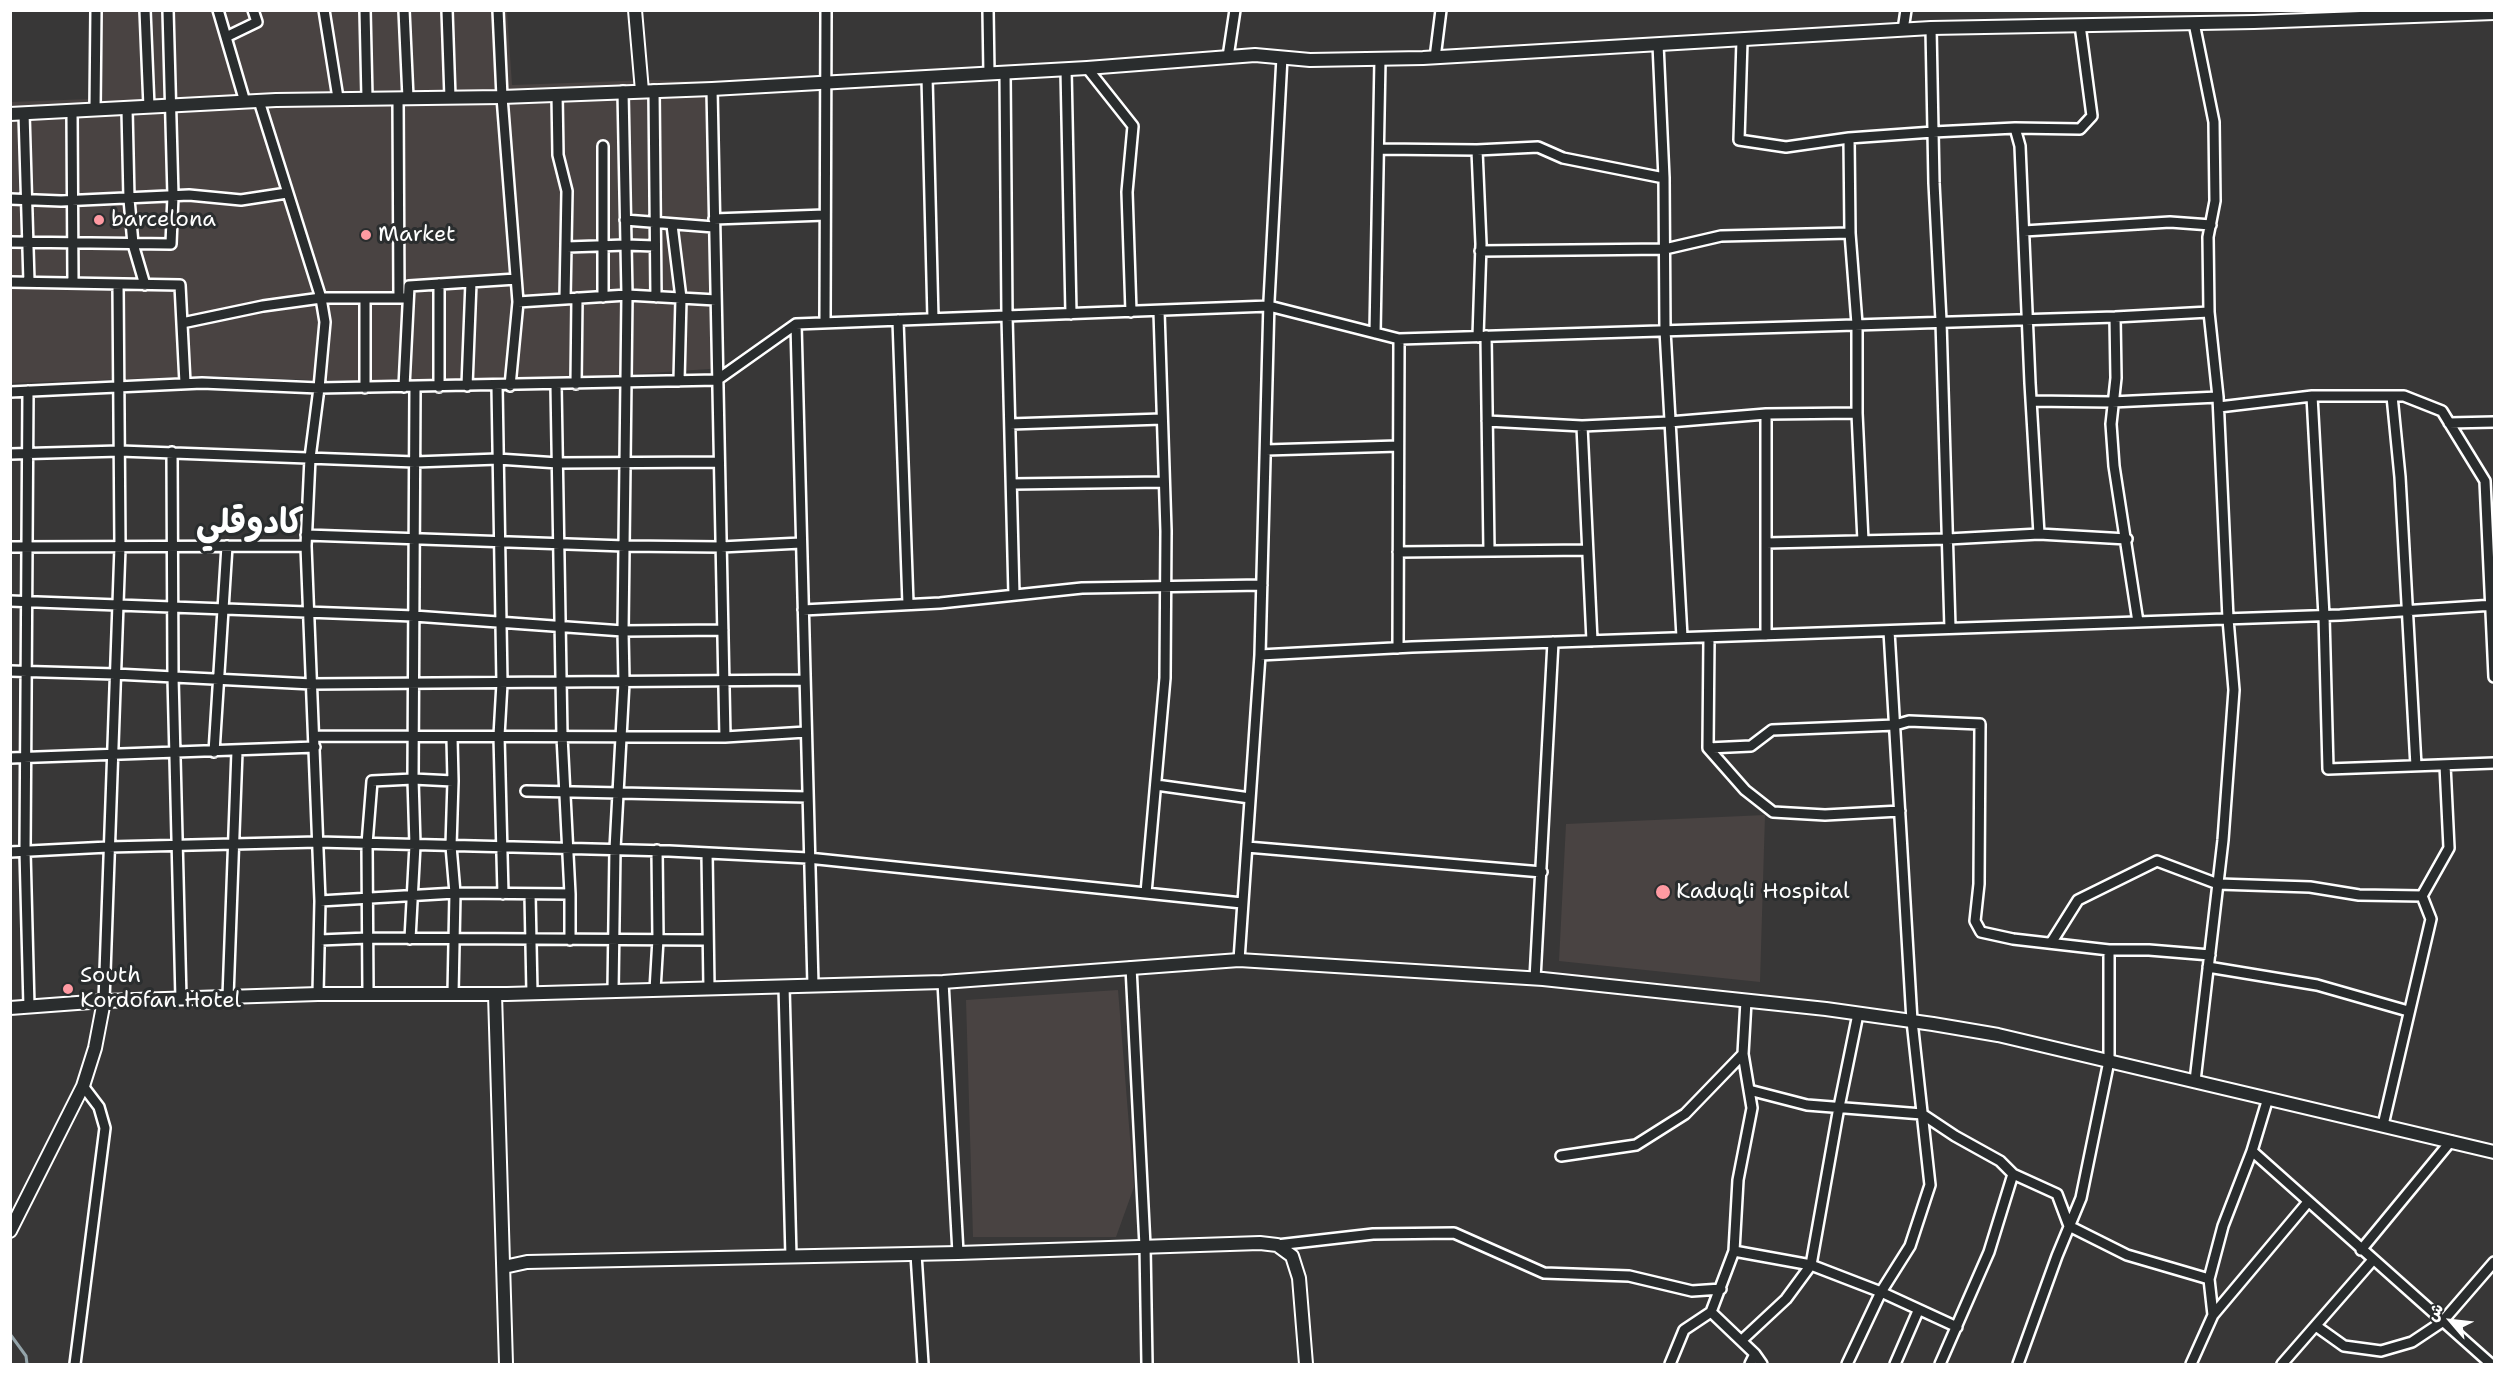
<!DOCTYPE html>
<html>
<head>
<meta charset="utf-8">
<style>
  body { margin:0 }
  #map { position:relative; width:2505px; height:1375px; overflow:hidden; background:#383737; font-family:"Shantell Sans","Playpen Sans Arabic",sans-serif }
  canvas { display:block }
  .frame { position:absolute; inset:0; border:12px solid #fff; pointer-events:none }
  .north { position:absolute; left:2421px; top:1291px; width:60px; height:60px; -webkit-text-stroke:4px #2a2d2e; paint-order:stroke; rotate:298deg; font-size:16px; font-weight:700; line-height:24px; text-align:center; color:#fff }
  .north::after { content:''; display:block; margin:auto; width:21px; height:27px; background:#fff; clip-path:polygon(50% 0,100% 100%,50% 72%,0 100%) }
</style>
</head>
<body>
<div id="map">
<canvas width="2505" height="1375"></canvas>
<div class="frame"></div>
<div class="north">ش</div>
</div>
<script>
const context = document.querySelector('canvas').getContext('2d');
context.lineJoin = 'round';
function paint(path, color) {
  context.fillStyle = color;
  context.fill(path, 'evenodd');
}
function shape(rows) {
  const path = new Path2D();
  for (const r of rows) {
    path.moveTo(r[0], r[1]);
    for (let i = 2; i < r.length; i += 2) path.lineTo(r[i], r[i + 1]);
  }
  return path;
}
function strokePath(path, color, width, dash) {
  context.strokeStyle = color;
  context.lineWidth = width;
  context.lineCap = dash ? 'butt' : 'round';
  context.setLineDash(dash || []);
  context.stroke(path);
}
function write(font, color, halo, rows, align = 'center') {
  context.font = font + ' "Shantell Sans","Playpen Sans Arabic",sans-serif';
  context.lineWidth = 6;
  context.setLineDash([]);
  context.textBaseline = 'middle';
  context.strokeStyle = halo;
  context.fillStyle = color;
  for (const [text, x, y, turn = 0] of rows) {
    context.save();
    context.translate(x, y);
    context.rotate((+turn || 0) * Math.PI / 180);
    context.textAlign = isNaN(turn) ? turn : align;
    if (halo) context.strokeText(text, 0, 0);
    context.fillText(text, 0, 0);
    context.restore();
  }
}
paint(shape([
  [90,10,507,11,512,85,649,80,719,82,724,368,605,376,458,381,310,380,217,376,11,383,10,102,90,99],
  [1765,815,1760,982,1559,961,1566,824],
  [1118,990,1134,1187,1116,1237,973,1237,966,1000]
]), '#494342');
strokePath(shape([
  [10,1334,26,1356,27,1364]
]), '#94a4aa', 3);
const street = shape([
  [145,10,149,107],
  [218,10,245,102],
  [324,10,338,98],
  [365,10,367,98],
  [404,10,408,98],
  [447,10,450,98],
  [498,10,502,97,518,302,510,386],
  [988,10,989,74],
  [2194,23,2214,122,2215,201,2208,237,2209,312,2218,397,2228,619,2234,690,2223,840,2195,1081],
  [1931,28,1934,183,1941,321,1950,628],
  [1903,30,1906,10],
  [226,37,257,22,253,10],
  [1742,40,1739,140,1786,147,1849,138,1933,132,2015,128,2080,129,2092,116,2080,25],
  [1658,44,1664,178,1665,330,1682,637],
  [1228,57,1235,10],
  [1435,58,1441,10],
  [1087,68,1133,126,1127,192,1131,312],
  [1066,69,1071,314],
  [1005,73,1007,316,1014,595],
  [927,77,933,319],
  [712,89,725,737],
  [654,90,656,297],
  [557,94,558,155,567,191,565,299],
  [398,98,399,298],
  [259,101,321,298,325,322,319,388,310,458,306,546,320,901,318,994],
  [127,109,129,199,133,244,145,285],
  [95,110,96,10],
  [72,111,73,283],
  [24,113,29,282],
  [2015,128,2020,146,2030,383,2039,534],
  [1849,138,1850,233,1857,324,1857,413,1863,541],
  [603,146,603,297],
  [1380,149,1477,150,1538,147,1563,158,1664,178],
  [1477,150,1481,244,1478,337],
  [10,199,61,201,189,195,241,200,287,193],
  [714,219,825,215],
  [625,220,714,227],
  [672,225,681,298,679,381],
  [2024,231,2170,222,2211,225],
  [10,242,171,244,173,196,168,10],
  [567,247,626,245,655,246],
  [1480,251,1665,249,1721,236,1850,233],
  [10,282,180,285,185,383],
  [439,284,439,387],
  [365,299,365,388],
  [518,302,627,295,716,300],
  [2115,317,2116,378,2111,424,2114,466,2138,622],
  [898,320,908,604],
  [182,323,263,306,321,298,408,298],
  [825,323,826,10],
  [796,324,813,985],
  [1375,333,1380,59],
  [1486,336,1489,551],
  [576,384,577,298],
  [556,385,562,736,570,894,570,940],
  [467,386,471,282],
  [497,386,502,683,499,736,503,894],
  [404,387,409,286,516,279],
  [28,391,25,851,29,1007],
  [10,392,202,383,319,388,717,380,796,324,1269,306,1399,339,2115,317,2209,312],
  [2312,396,2324,616,2328,769,2494,763],
  [2392,396,2400,477,2416,766],
  [2031,401,2112,402,2218,397],
  [2219,407,2312,396,2404,396,2442,411,2485,481,2494,677],
  [1766,414,1766,635],
  [1487,421,1582,426,1669,422,1766,414,1857,413],
  [2449,423,2494,422],
  [1010,424,1162,419],
  [1582,426,1592,641],
  [1266,450,1398,446],
  [172,452,173,677,181,999],
  [10,454,120,451,415,462,498,459,558,463,719,462],
  [1012,484,1164,482],
  [306,535,625,546,721,547,801,543],
  [1766,543,1948,539,2039,534,2127,539],
  [10,547,306,546],
  [1398,552,1587,550],
  [10,601,414,616,623,631,723,630],
  [803,610,940,603,1082,588,1262,585],
  [1709,637,1708,748,1745,790,1773,812,1825,815,1900,811],
  [1398,648,1399,339],
  [1260,655,1412,647,2340,615,2494,605],
  [10,671,115,674,312,684,805,680],
  [314,736,725,737,806,732],
  [452,738,453,781],
  [1708,748,1751,746,1772,730,1895,725,1909,721,1980,724,1979,884,1975,921,1981,932,2013,939,2109,950,2109,1061,2081,1198,2057,1256,2018,1364],
  [214,752,227,546],
  [10,758,315,747],
  [1156,785,1250,798],
  [526,791,808,797],
  [1247,847,1542,872],
  [10,852,108,847,318,842,669,851,808,858,1242,903],
  [707,853,709,988],
  [1146,893,1165,678,1166,531,1159,311],
  [530,894,532,993],
  [320,901,455,893,570,894],
  [410,939,415,845,413,779,415,387],
  [320,940,368,938,707,940],
  [2051,943,2078,900,2157,861,2218,884,2310,887,2359,895,2422,896],
  [2109,950,2149,950,2210,955],
  [1239,960,1260,655,1269,301,1282,57],
  [1131,967,1145,1246,1147,1364],
  [2208,967,2317,985,2408,1011],
  [1535,979,1553,642],
  [943,982,958,1253],
  [784,986,791,1257],
  [655,990,658,939,657,850],
  [613,991,615,849,624,682,623,631,627,295,623,91],
  [368,994,367,844,372,781,413,779,453,781,451,846,455,893,453,994],
  [228,997,237,751],
  [104,1001,120,547,118,285],
  [1749,1090,1807,1105,1922,1114,1955,1136,2000,1161,2013,1174,2057,1194,2069,1226,2127,1255,2209,1279],
  [2268,1098,2252,1151,2491,1364],
  [2383,1125,2431,919,2422,896,2449,848,2445,765],
  [1561,1156,1636,1145,1685,1114,1743,1054],
  [1277,1245,1373,1234,1454,1233,1544,1273,1629,1276,1692,1291,1721,1289],
  [2361,1250,2451,1141],
  [1734,1251,1811,1265,1881,1292,1957,1327],
  [916,1254,923,1364],
  [1711,1312,1755,1354,1762,1364],
  [2213,1315,2308,1202],
  [2316,1326,2344,1346,2381,1351,2412,1342,2442,1322,2494,1262],
  [1742,1340,1786,1299,1811,1265,1839,1107,1858,1014],
  [75,1364,105,1128,99,1107,83,1086],
  [1670,1364,1684,1330,1711,1312,1734,1251,1738,1180,1752,1108,1743,1054,1746,1001],
  [1750,1364,1755,1354],
  [1847,1364,1881,1292,1910,1246,1930,1185,1912,1021,1889,631],
  [1895,1364,1918,1311],
  [1940,1364,1989,1252,2013,1174],
  [2191,1364,2213,1315,2209,1279,2223,1226,2252,1151],
  [2282,1364,2372,1261]
]);
const secondary = shape([
  [635,10,642,91],
  [10,114,276,100,502,97,712,89,1087,68,1255,55,1310,60,1423,58,1931,28,2254,22,2494,13],
  [495,994,506,1364],
  [10,1008,104,1001,318,994,507,994,943,982,1239,960,1543,979,1826,1009,1933,1024,1998,1035,2494,1152],
  [10,1231,83,1086,95,1048,104,1001],
  [504,1267,527,1262,958,1253,1260,1243,1277,1245,1292,1256,1299,1278,1306,1364]
]);
strokePath(street, '#fff', 14);
strokePath(secondary, '#fff', 16);
strokePath(street, '#2a2d2e', 9);
strokePath(secondary, '#2a2d2e', 12);
for (const [x, y, r, color] of [
  [99,220,6,"#ff9aa2"],
  [366,235,6,"#ff9aa2"],
  [1663,892,8,"#ff9aa2"],
  [68,989,6,"#ff9aa2"]
]) {
  const dot = new Path2D();
  dot.arc(x, y, r, 0, 2 * Math.PI);
  context.fillStyle = color;
  context.fill(dot);
  strokePath(dot, '#2a2d2e', 2);
}
write('22px', '#fff', '#2a2d2e', [
  ["barcelona",111,220],
  ["Market",378,235],
  ["Kaduqli Hospital",1676,892],
  ["South",80,976],
  ["Kordofan Hotel",80,1001]
], 'left');
write('bold 34px', '#fff', '#2a2d2e', [
  ["كادوقلي",250,524]
]);
</script>
</body>
</html>
